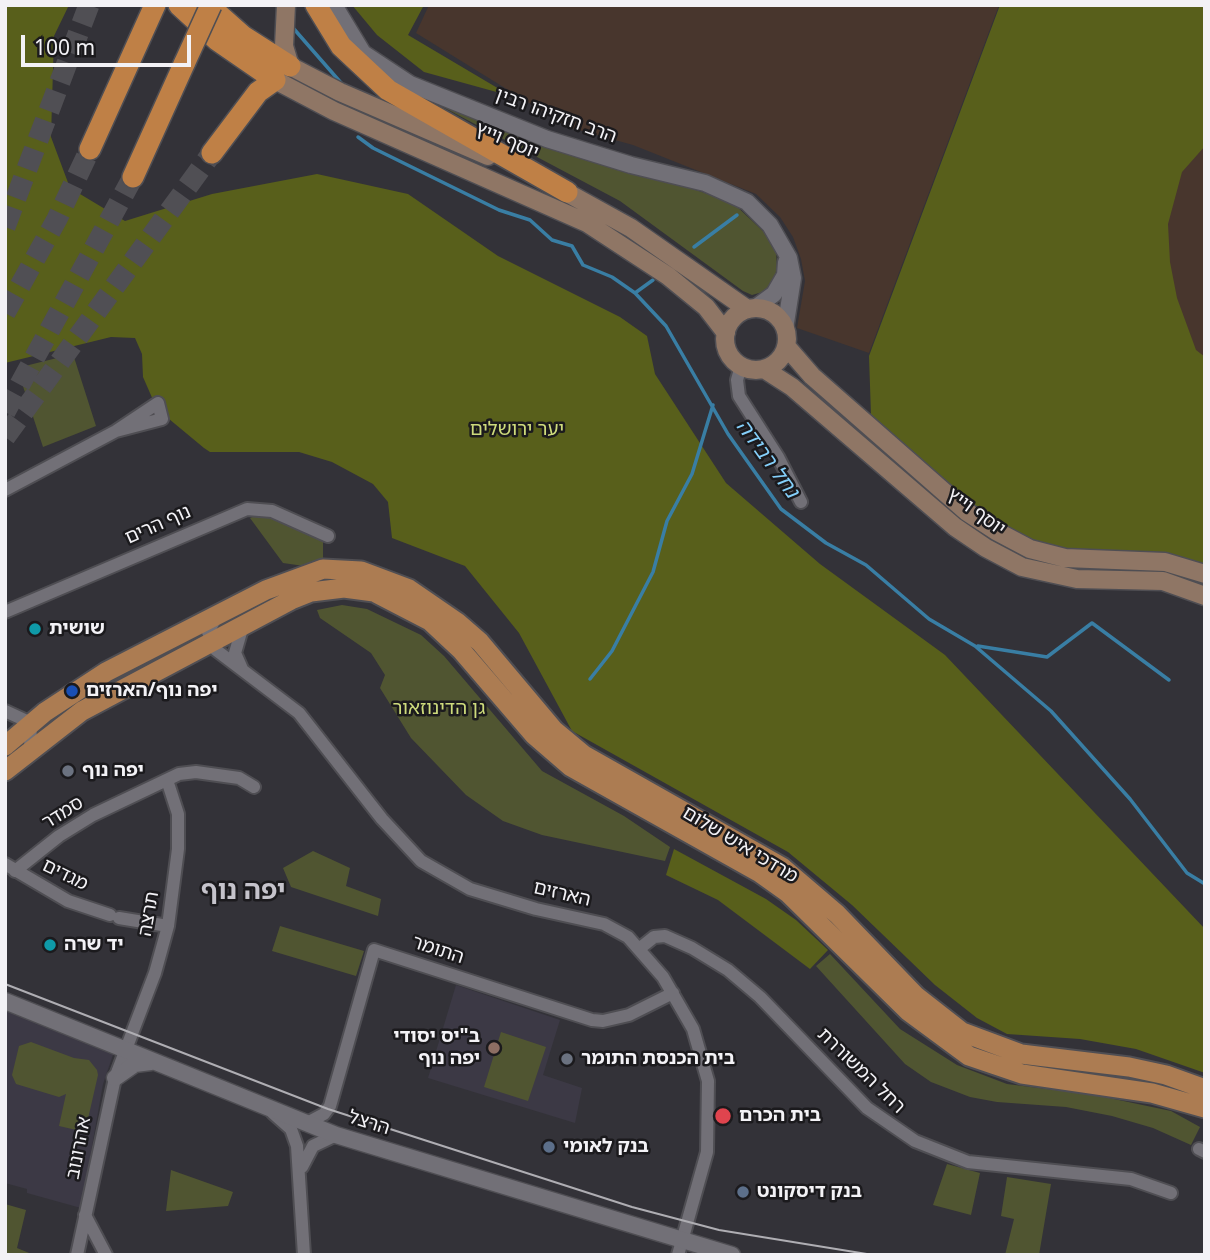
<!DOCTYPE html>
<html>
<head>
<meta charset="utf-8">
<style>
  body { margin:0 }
  #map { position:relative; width:1210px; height:1260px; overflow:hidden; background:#333238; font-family:"Noto Sans",sans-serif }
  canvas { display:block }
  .frame { position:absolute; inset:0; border:7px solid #f3f2f6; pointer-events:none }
  .scale { position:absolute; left:21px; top:35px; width:170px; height:32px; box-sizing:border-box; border:4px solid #f3f2f6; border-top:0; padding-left:9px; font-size:21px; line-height:24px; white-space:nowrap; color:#f3f2f6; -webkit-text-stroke:5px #1b1a1d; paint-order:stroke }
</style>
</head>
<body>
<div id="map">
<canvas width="1210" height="1260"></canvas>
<div class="frame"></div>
<div class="scale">100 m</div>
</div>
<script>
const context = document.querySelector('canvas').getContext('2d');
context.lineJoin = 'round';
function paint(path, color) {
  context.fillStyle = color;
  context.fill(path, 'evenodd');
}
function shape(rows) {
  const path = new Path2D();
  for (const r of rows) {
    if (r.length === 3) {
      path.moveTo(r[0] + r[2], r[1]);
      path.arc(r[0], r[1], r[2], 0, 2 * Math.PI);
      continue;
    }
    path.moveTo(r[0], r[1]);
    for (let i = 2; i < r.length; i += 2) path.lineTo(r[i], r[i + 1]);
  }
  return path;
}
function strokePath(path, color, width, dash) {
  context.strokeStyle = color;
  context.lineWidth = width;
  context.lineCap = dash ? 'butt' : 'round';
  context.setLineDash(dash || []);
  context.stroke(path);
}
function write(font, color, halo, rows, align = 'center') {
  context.font = font + ' "Noto Sans","Noto Sans Hebrew",sans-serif';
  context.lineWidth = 5;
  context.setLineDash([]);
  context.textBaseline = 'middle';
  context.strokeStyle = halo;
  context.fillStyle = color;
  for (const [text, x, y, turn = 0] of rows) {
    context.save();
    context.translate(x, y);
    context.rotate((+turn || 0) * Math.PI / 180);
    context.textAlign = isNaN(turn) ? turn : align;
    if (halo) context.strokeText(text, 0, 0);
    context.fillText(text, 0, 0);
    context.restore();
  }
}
paint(shape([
  [456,985,560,1020,543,1075,582,1088,575,1123,428,1078],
  [5,1011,25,1014,114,1052,103,1084,81,1208,27,1193,27,1189,5,1183]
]), '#3c3945');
paint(shape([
  [429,5,999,5,869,353,797,328,805,281,801,259,793,237,780,217,756,194,633,145,568,127,416,33],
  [1205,145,1205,363,1193,355,1169,286,1166,225,1182,154]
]), '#48362d');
paint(shape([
  [439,105,732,202,765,233,776,250,777,269,772,283,766,291,752,295,743,291,620,201],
  [73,354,96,426,43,447,17,368],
  [257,515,270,516,323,538,323,558,304,566,283,563,250,518],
  [342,605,367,609,421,635,444,656,542,771,624,816,670,847,665,861,542,835,503,821,466,795,411,738,380,688,385,675,371,653,320,618,317,610],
  [313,851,350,868,346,886,381,899,378,916,291,887,283,868],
  [280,926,364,951,356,976,272,951],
  [830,954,900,1029,957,1065,1007,1084,1095,1095,1171,1111,1200,1127,1191,1145,1153,1128,1112,1116,1066,1107,997,1102,970,1097,931,1082,905,1064,816,966],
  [501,1032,546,1047,528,1101,484,1087],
  [31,1042,74,1058,89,1060,97,1070,98,1075,85,1132,59,1126,66,1094,59,1097,16,1084,12,1075,19,1046],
  [947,1164,980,1173,971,1215,933,1205],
  [171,1170,233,1192,228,1206,166,1211],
  [1007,1177,1051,1184,1039,1255,1005,1255,1014,1219,1001,1216],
  [5,1204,26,1210,17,1248,34,1255,5,1255]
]), '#505531');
paint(shape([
  [5,5,69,5,54,36,51,137,70,188,125,221,212,194,317,174,408,194,498,256,620,317,647,336,655,374,726,483,820,564,945,655,1205,929,1205,1073,1136,1049,1080,1039,1007,1034,977,1018,935,985,852,905,788,852,572,731,519,633,465,566,392,538,388,502,373,484,332,462,299,452,210,452,204,448,157,409,143,377,142,354,135,338,111,337,5,363],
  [352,5,424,5,408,35,511,96,424,72,377,35],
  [1000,5,1205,5,1205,146,1182,172,1168,224,1170,262,1177,298,1196,350,1205,357,1205,568,1044,547,976,509,871,415,869,356],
  [674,849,766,899,796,920,828,950,810,969,718,900,666,875]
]), '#585f1b');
strokePath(shape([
  [294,29,342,84],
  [358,137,373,148,499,210,530,220,552,240,572,246,583,265,612,277,635,293,666,326,728,434,781,509,826,543,866,565,929,619,975,646,1051,711,1130,799,1187,873,1205,884],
  [694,247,737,215],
  [635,293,653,280],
  [978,646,1047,657,1092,623,1169,680],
  [590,679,612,651,653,572,667,521,692,474,713,405]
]), '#397ea4', 3.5);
strokePath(shape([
  [5,227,89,5],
  [5,313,57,219,90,149],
  [5,412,133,177],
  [5,437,212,153]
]), '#504f54', 21, [21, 10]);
const minor = shape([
  [741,366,737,380,739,396,778,457,801,502],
  [5,490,116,431,158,403,162,419,116,431],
  [5,612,247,509,272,511,328,536],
  [217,616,208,632,216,650,299,713,382,819,421,861,470,889,536,909,604,924,628,937,663,977,693,1029,708,1081,707,1152,678,1255],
  [242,669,235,653,243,625],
  [5,711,31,723,30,750],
  [5,864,68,901,110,915],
  [15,871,59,836,93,815,179,774,196,772,239,778,254,787],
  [119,918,168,926],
  [639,949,654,937,665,936,692,948,728,970,760,997,867,1108,915,1141,968,1162,1131,1179,1171,1193],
  [273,1113,291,1129,297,1146,304,1255],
  [305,1124,324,1114,330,1106,374,950,592,1020,603,1021,629,1015,673,993],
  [1199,1149,1205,1152],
  [302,1167,313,1146,336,1135],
  [85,1215,106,1255],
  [77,1255,115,1078,155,973,168,926,178,849,178,814,167,780]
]);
const tertiary = shape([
  [334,5,363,53,410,84,547,139,631,165,705,183,747,202,770,225,789,258,793,278,785,329],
  [755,308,774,294,785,275,786,262],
  [5,1001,336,1135,732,1255],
  [115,1078,135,1064,151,1062]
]);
const secondary = shape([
  [286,5,284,46,290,66,340,92,488,156],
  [275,80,334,111,587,223,668,276,706,307,726,333],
  [555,186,631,228,747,309],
  [756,339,31],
  [786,346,812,376,967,512,996,531,1030,549,1065,558,1165,562,1205,574],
  [764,369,792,387,955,527,986,548,1022,567,1077,579,1163,581,1205,596]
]);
const primary = shape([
  [5,746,45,712,106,672,266,590,323,569,361,571,409,589,457,622,480,642,554,730,584,755,782,867,837,914,916,996,962,1032,1021,1054,1129,1067,1166,1075,1205,1089],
  [5,771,82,711,291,600,311,592,344,588,374,592,430,621,461,650,534,735,571,767,760,873,788,893,908,1011,969,1056,1022,1074,1152,1093,1205,1108]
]);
const trunk = shape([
  [179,5,217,40,275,80,258,92,212,153],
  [208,5,243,36,290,66],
  [316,5,341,46,388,90,567,192],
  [90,149,155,5],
  [133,177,185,62]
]);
strokePath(minor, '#4f4e53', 16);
strokePath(tertiary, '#4f4e53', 19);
strokePath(secondary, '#4f4e53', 21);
strokePath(primary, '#4f4e53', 23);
strokePath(trunk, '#4f4e53', 24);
strokePath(minor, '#727077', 12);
strokePath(tertiary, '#727077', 16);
strokePath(secondary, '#8f7665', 18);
strokePath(primary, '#ac7c52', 19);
strokePath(trunk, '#bf8046', 21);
strokePath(shape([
  [5,984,328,1109,632,1207,719,1230,873,1255]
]), '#afaeb3', 2);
const trunkBridge = shape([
  [185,62,211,5]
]);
strokePath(trunkBridge, '#4f4e53', 24, []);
strokePath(trunkBridge, '#bf8046', 21);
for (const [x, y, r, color] of [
  [35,629,7,"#0f9aa8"],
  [72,691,7,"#1a4fb4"],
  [68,771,7,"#6b7280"],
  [50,945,7,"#0f9aa8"],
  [494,1048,7,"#8d6e63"],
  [567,1059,7,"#6b7280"],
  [723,1116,9,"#e0444e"],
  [549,1147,7,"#5c6f8a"],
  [743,1192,7,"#5c6f8a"]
]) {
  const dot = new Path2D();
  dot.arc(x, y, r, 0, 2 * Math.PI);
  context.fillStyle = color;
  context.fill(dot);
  strokePath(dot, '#1b1a1d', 2.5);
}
write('19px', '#f3f2f6', '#1b1a1d', [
  ["הרב חזקיהו רבין",556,116,20],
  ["יוסף וייץ",507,141,23],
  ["יוסף וייץ",976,512,36],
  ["נוף הרים",158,525,-24],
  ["סמדר",63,813,-32],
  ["מרדכי איש שלום",740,845,31],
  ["מגדים",65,875,26],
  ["הארזים",562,894,13],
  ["תרצה",149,914,-80],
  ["התומר",438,950,18],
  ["רחל המשוררת",861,1071,44],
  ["הרצל",369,1123,17],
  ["אהרונוב",79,1148,-79]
]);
write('19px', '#cedb7c', '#1b1a1d', [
  ["יער ירושלים",517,430],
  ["גן הדינוזאור",439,709]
]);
write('bold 19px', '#f3f2f6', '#1b1a1d', [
  ["שושית",49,629],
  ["יפה נוף/הארזים",86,691],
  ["יפה נוף",82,771],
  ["יד שרה",64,945],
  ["ב\"יס יסודי",480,1037,"right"],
  ["יפה נוף",480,1059,"right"],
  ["בית הכנסת התומר",581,1059],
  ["בית הכרם",739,1116],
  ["בנק לאומי",563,1147],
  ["בנק דיסקונט",757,1192]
], 'left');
write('italic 21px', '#85d0fb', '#1b1a1d', [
  ["נחל רבידה",767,459,54]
]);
write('bold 26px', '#c5c3cb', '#1b1a1d', [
  ["יפה נוף",243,892]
]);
</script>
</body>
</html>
